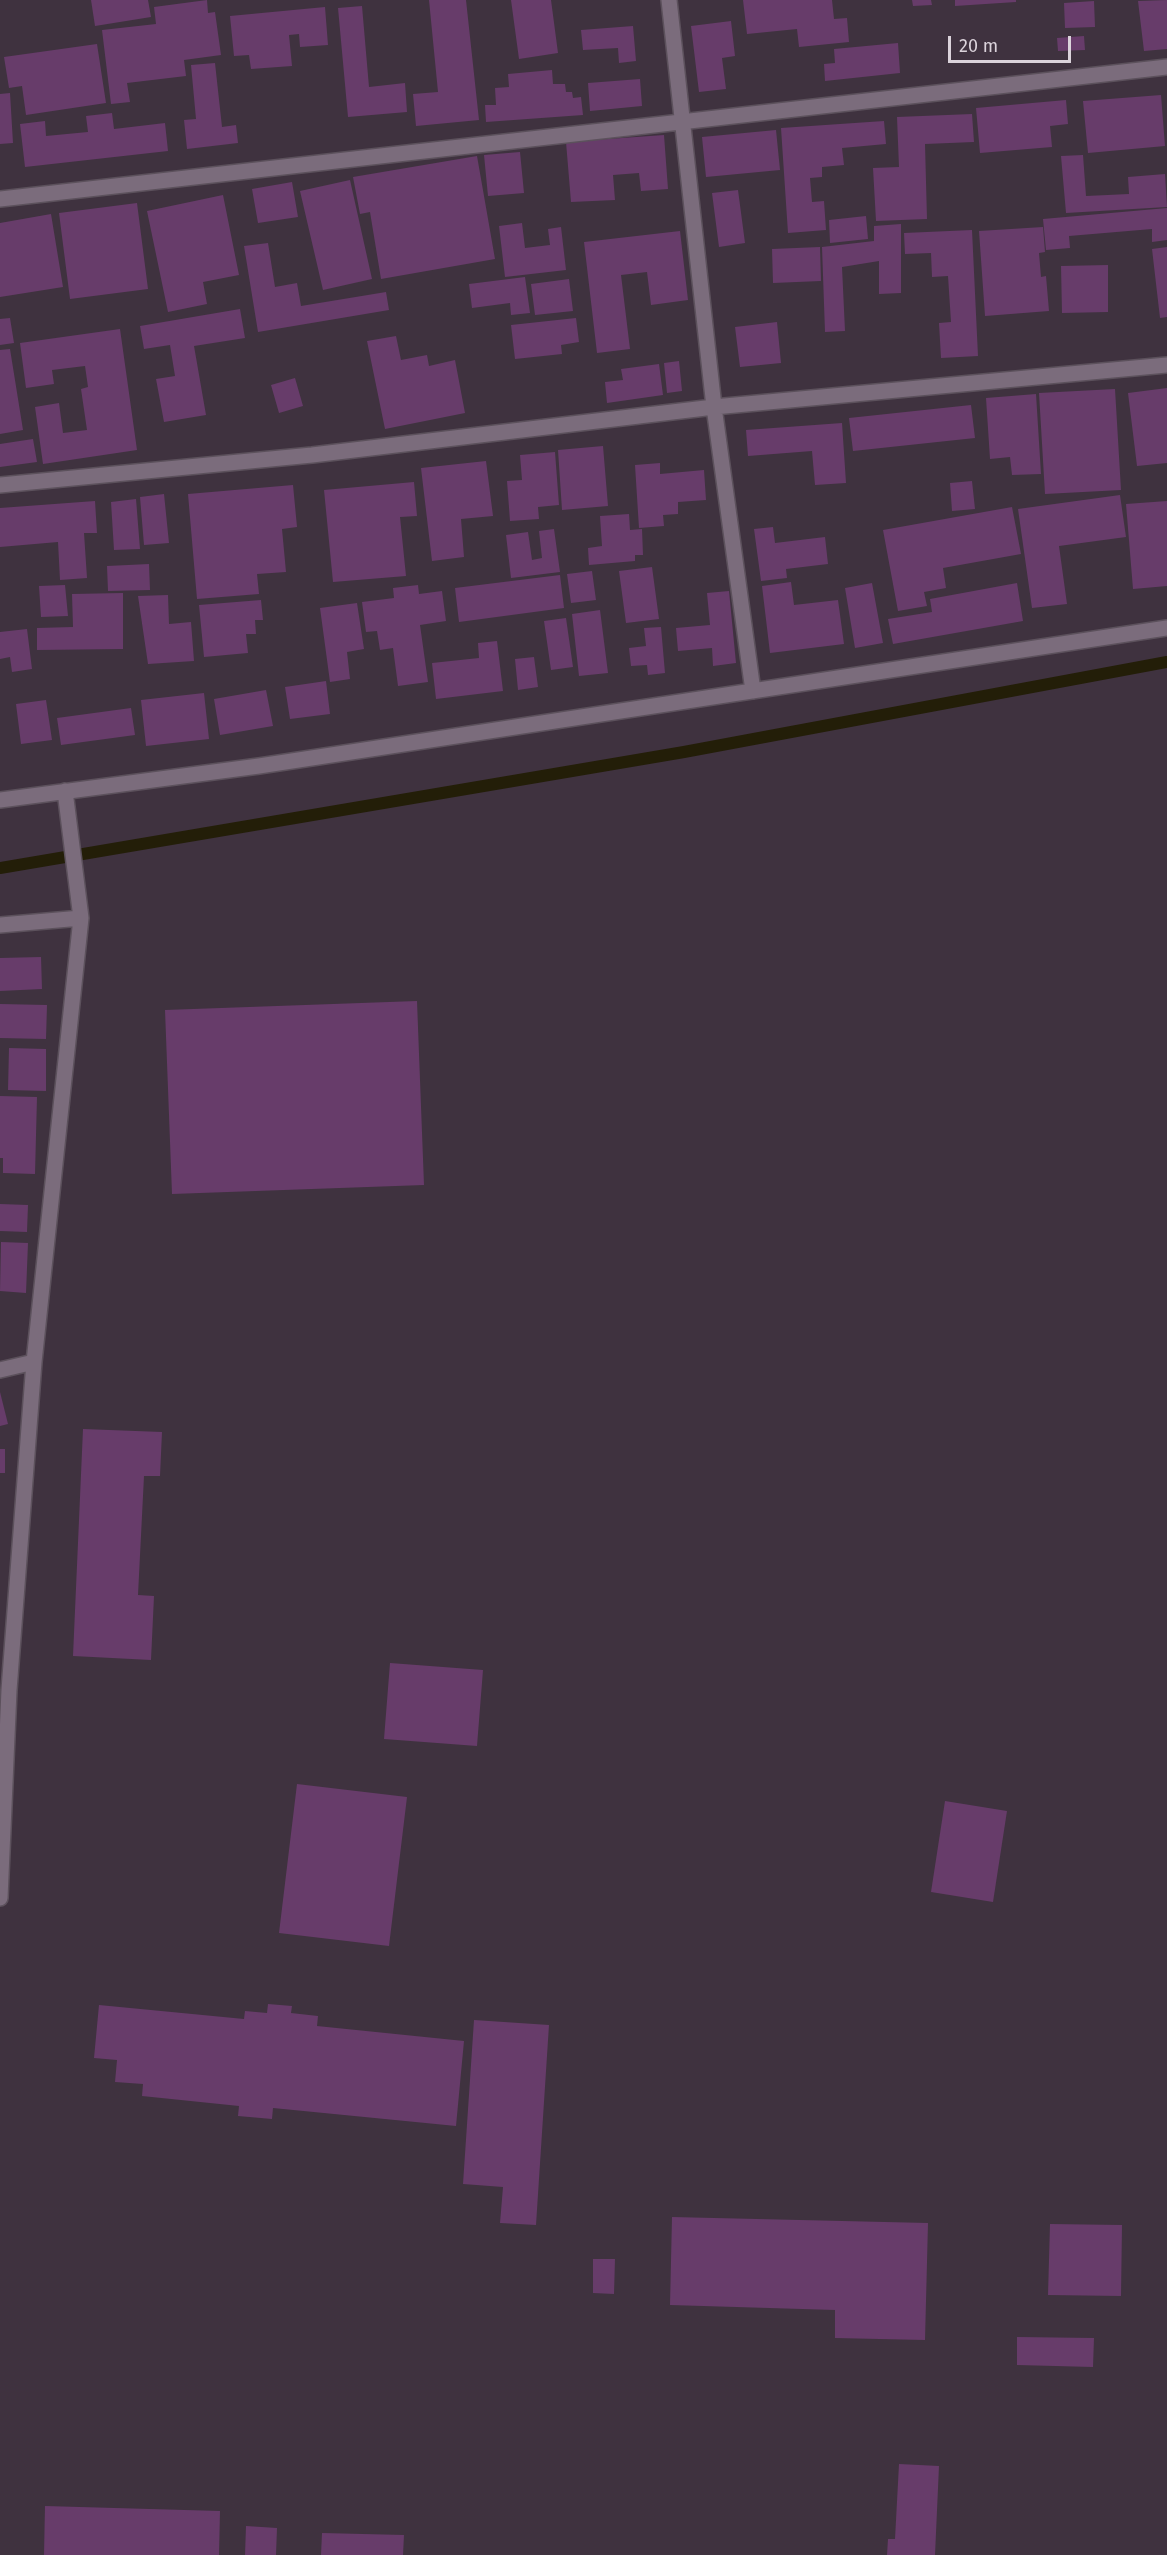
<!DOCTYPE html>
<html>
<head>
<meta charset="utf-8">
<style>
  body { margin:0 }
  #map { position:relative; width:1167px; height:2555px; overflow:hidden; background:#3f323f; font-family:"Fira Sans",sans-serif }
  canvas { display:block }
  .scale { position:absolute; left:948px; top:36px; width:123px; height:27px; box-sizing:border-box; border:3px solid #dbd3db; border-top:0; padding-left:8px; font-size:18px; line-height:21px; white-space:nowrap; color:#dbd3db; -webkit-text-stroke:4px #3f323f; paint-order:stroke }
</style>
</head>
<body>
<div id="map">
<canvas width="1167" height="2555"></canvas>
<div class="scale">20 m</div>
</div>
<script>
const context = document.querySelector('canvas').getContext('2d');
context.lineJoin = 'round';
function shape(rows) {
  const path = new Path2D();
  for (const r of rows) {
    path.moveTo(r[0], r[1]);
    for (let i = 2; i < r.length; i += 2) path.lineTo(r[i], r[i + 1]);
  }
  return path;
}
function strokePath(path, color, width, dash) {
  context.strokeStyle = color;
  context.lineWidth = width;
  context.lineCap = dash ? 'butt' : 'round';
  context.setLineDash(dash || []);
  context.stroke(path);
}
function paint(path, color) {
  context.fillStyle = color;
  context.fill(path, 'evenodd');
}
strokePath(shape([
  [0,868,684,752,1167,662]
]), '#231e08', 12);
paint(shape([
  [91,0,148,0,151,17,95,26],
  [207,0,208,13,215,12,221,55,184,60,186,76,127,83,130,102,111,104,102,30,156,24,154,7],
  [429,0,466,0,479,120,416,126,413,94,438,92],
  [511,0,551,0,558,53,519,59],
  [743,0,832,0,834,19,847,18,849,42,799,47,797,29,747,34],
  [912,0,931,0,932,5,913,6],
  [955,0,1016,0,1016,2,955,6],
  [1167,0,1167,49,1144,51,1138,1],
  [1094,1,1095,27,1065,28,1064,3],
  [362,6,369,87,405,83,407,112,348,117,338,8],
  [325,7,328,45,300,47,299,34,289,35,292,66,251,69,249,55,234,56,230,16],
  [731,21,735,56,722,58,726,89,699,92,691,26],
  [633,26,636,61,619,63,618,48,583,50,581,30],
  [1084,36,1085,50,1058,51,1057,38],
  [898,43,900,73,825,81,824,64,835,63,834,49],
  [97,44,106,103,26,115,22,86,9,88,4,57],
  [215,63,222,127,236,125,238,143,187,149,184,120,196,119,191,65],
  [552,70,553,84,565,84,566,92,572,92,573,98,581,97,583,115,486,122,485,105,496,105,495,88,509,87,508,74],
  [640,79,642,106,590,111,588,83],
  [10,93,13,143,0,144,0,94],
  [1161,95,1165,146,1088,153,1083,101],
  [1066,100,1068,124,1050,126,1052,147,980,153,976,108],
  [112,113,114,129,165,123,168,151,25,167,20,124,45,121,46,136,88,132,86,116],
  [972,114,974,142,925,144,927,219,876,221,873,168,899,167,897,117],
  [884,121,886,144,842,148,844,165,822,167,822,177,810,178,812,202,824,201,826,230,788,233,781,128],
  [776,130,780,170,706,177,702,137],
  [664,135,668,189,641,191,639,173,613,175,615,200,571,202,566,142],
  [520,152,524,193,488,196,484,155],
  [1083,155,1086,196,1129,194,1128,177,1165,174,1167,207,1066,213,1061,156],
  [477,156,495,259,381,279,370,212,360,214,353,177],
  [350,180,372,279,323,290,300,191],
  [292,182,298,217,258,223,252,189],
  [738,190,745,243,719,247,712,193],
  [223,195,239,275,203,282,207,304,168,312,147,211],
  [137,203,148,289,70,299,59,213],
  [1167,208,1167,240,1152,242,1152,229,1069,236,1070,248,1046,250,1043,219],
  [51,214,63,287,0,297,0,223],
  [866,216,868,239,830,243,829,220],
  [522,223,525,248,550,245,548,229,561,227,566,270,505,277,499,226],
  [901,224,901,293,879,294,879,261,842,267,845,331,825,332,822,247,874,241,874,226],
  [1043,227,1045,252,1039,253,1041,277,1046,276,1049,311,985,316,979,231],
  [972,230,978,356,941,358,939,323,951,322,948,276,932,277,931,253,905,254,904,233],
  [680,231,688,300,651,305,647,272,621,275,630,349,597,353,584,242],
  [268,243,275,287,297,283,301,306,386,292,389,310,258,332,244,246],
  [820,247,821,281,773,283,772,249],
  [1167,247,1167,317,1160,318,1152,249],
  [1108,265,1108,312,1062,313,1061,266],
  [525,277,530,313,511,315,510,303,472,308,469,284],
  [569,279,573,311,535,315,531,284],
  [240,309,245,338,194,346,206,415,164,422,156,379,175,376,170,345,144,349,140,326],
  [10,318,14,343,0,345,0,319],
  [576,318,579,342,561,345,562,354,515,359,511,325],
  [777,322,781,363,740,367,735,327],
  [120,329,137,450,43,464,35,407,59,403,63,433,87,430,81,389,88,387,85,366,52,370,54,384,26,388,20,343],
  [396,336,401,360,427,355,429,366,455,360,465,413,385,429,367,341],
  [10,349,23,430,0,434,0,350],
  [679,361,682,391,667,393,664,363],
  [659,364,663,395,607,403,605,382,623,380,621,369],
  [295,378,303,406,279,413,271,385],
  [1167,388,1167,463,1137,466,1128,393],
  [1115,389,1121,490,1045,494,1039,393],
  [1036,394,1041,474,1012,475,1010,457,990,459,986,398],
  [971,405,975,438,853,451,849,418],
  [842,423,846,483,815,485,812,451,748,456,746,430],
  [33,439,37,462,0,467,0,444],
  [603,446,608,506,562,510,558,450],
  [555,452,559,505,538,507,539,519,510,521,507,481,522,480,520,455],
  [486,461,493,516,461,519,464,557,432,561,421,468],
  [660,463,660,474,704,470,706,500,678,502,678,514,663,515,664,526,639,528,635,465],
  [972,481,975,509,952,511,950,483],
  [414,482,417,516,400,517,406,576,333,582,324,490],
  [293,485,297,527,282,529,286,572,257,574,259,594,197,599,188,494],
  [164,494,169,543,144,545,140,497],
  [1120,495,1126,537,1059,546,1067,604,1032,608,1018,509],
  [136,499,140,549,114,550,111,502],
  [95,501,97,533,84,533,87,578,60,580,58,542,0,547,0,508],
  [1167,501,1167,586,1133,589,1126,504],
  [1012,507,1021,554,943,568,946,588,924,592,927,606,898,611,883,530],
  [629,514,630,530,642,529,643,555,635,555,635,561,589,565,588,548,602,546,600,516],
  [773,527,775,543,825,537,828,564,786,569,787,578,761,581,754,529],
  [554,529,560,572,511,578,506,535,528,532,532,560,542,558,539,531],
  [149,564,150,590,108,591,107,566],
  [652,567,659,619,626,623,619,571],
  [592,571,596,600,571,603,567,574],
  [560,575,564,608,459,622,455,588],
  [791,582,794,605,838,600,844,644,770,653,762,586],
  [872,583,883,643,855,648,845,588],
  [1017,583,1023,621,893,644,888,619,932,612,930,599],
  [65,585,68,616,41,617,39,586],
  [418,585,419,594,442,591,446,621,420,625,428,682,398,686,393,648,380,650,377,631,366,632,362,602,394,598,393,588],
  [729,591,736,663,713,666,712,648,678,651,676,628,710,625,707,593],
  [123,593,123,649,37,650,37,628,73,627,72,594],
  [168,595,169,624,191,622,194,661,148,664,138,596],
  [261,600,263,620,255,620,256,634,246,634,248,653,204,657,199,605],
  [357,603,364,649,347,652,350,679,330,682,320,608],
  [600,610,608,673,579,676,572,614],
  [566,618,573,667,551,670,544,621],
  [661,627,665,673,648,675,647,665,631,666,629,648,646,646,644,628],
  [27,629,32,669,12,672,10,657,0,659,0,632],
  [497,641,503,691,436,699,432,663,479,658,478,643],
  [534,657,538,687,518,690,515,659],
  [326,681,330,714,290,719,285,687],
  [266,690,273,726,220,735,214,699],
  [204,693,209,739,146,746,141,700],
  [46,700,52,740,21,744,16,704],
  [131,708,135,735,61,745,57,718],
  [41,957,42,989,0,991,0,958],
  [417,1001,424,1185,172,1194,165,1010],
  [0,1004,47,1005,46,1039,0,1038],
  [9,1048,46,1049,46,1091,8,1090],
  [0,1096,37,1097,35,1174,3,1173,3,1158,0,1158],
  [0,1204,28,1205,27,1232,0,1231],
  [1,1242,28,1243,26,1293,0,1291],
  [0,1392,8,1424,0,1426],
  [83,1429,162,1432,160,1476,144,1476,138,1595,154,1596,151,1660,73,1656],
  [0,1449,5,1449,5,1473,0,1473],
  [390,1663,483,1670,477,1746,384,1739],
  [297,1784,407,1797,389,1946,279,1933],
  [945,1801,1007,1811,993,1902,931,1892],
  [268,2004,292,2006,291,2013,318,2016,317,2026,464,2041,456,2126,273,2108,272,2119,238,2116,239,2106,142,2096,143,2084,115,2082,117,2060,94,2058,99,2005,244,2019,245,2011,267,2013],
  [474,2020,549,2025,536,2225,500,2223,503,2187,463,2184],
  [672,2217,928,2223,925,2340,835,2338,835,2310,670,2305],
  [1050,2224,1122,2225,1121,2296,1048,2295],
  [593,2259,615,2259,614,2294,593,2293],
  [1017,2337,1094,2338,1093,2367,1017,2365],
  [899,2464,939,2466,935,2555,887,2555,888,2539,895,2539],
  [45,2506,220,2511,219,2555,44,2555],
  [246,2526,277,2528,276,2555,245,2555],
  [322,2533,404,2535,403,2555,321,2555]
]), '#673c6a');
const minor = shape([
  [669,0,714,407,753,691],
  [0,199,1167,67],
  [0,485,312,455,714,407,1167,365],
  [0,800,259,766,1167,628],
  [0,925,81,918],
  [0,1370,34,1362],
  [0,1898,9,1690,34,1362,81,918,65,791]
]);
strokePath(minor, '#5c515c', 18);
strokePath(minor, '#7b6c7c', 15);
</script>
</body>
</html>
